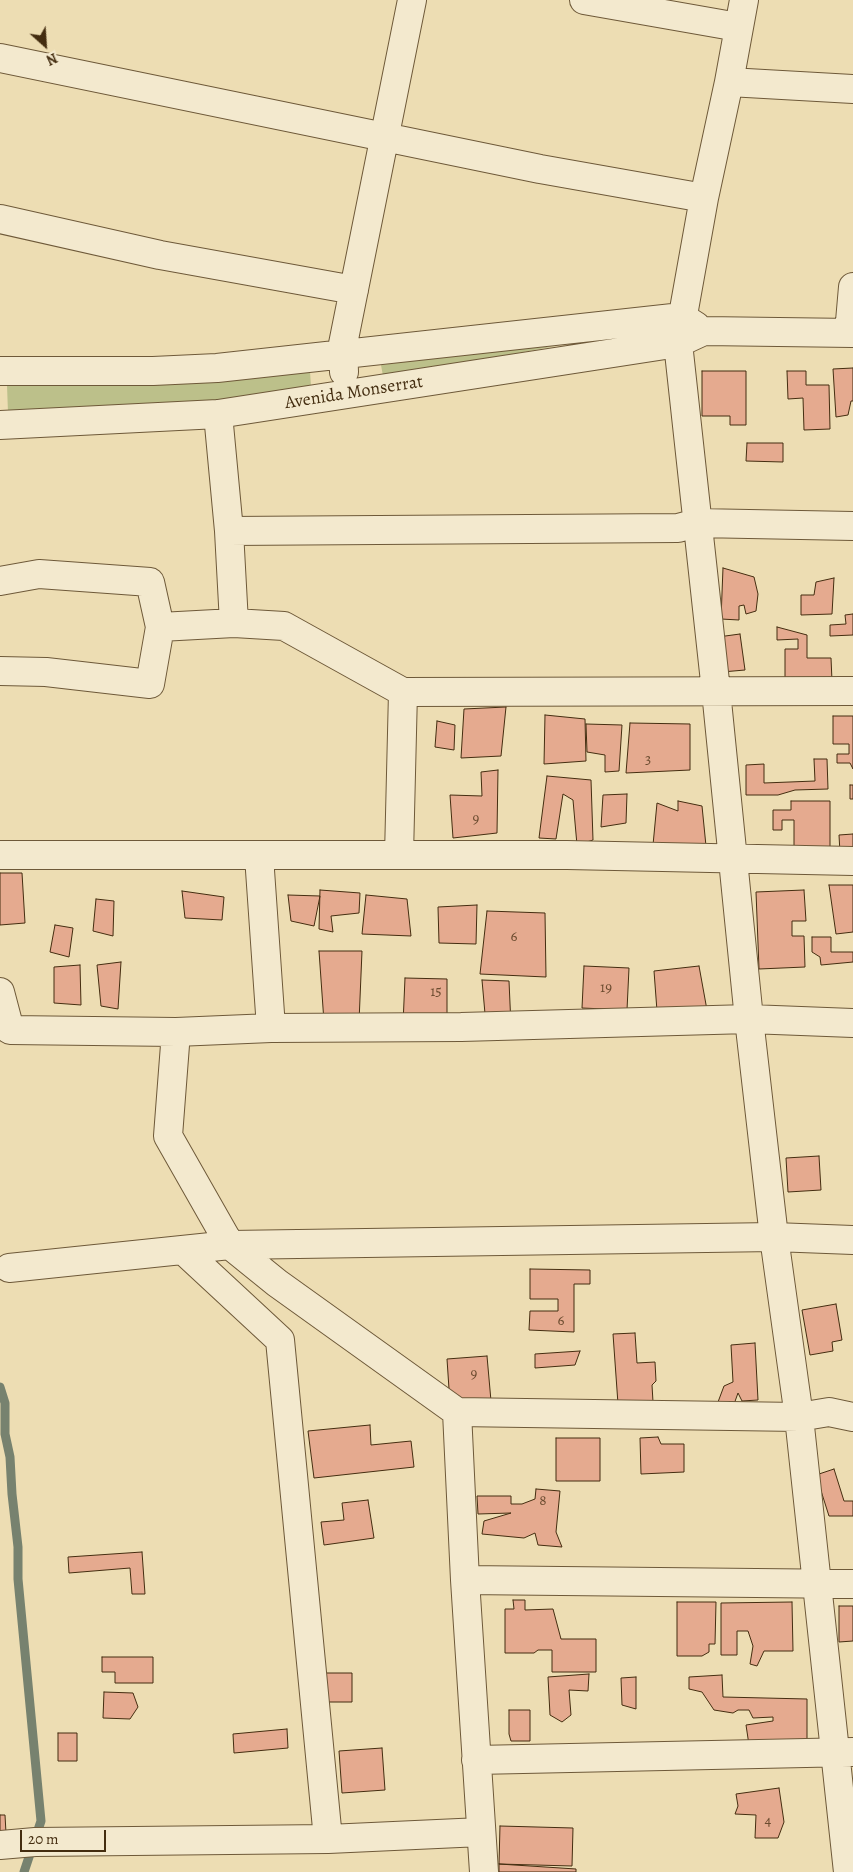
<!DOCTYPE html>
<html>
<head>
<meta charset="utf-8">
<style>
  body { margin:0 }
  #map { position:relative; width:853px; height:1872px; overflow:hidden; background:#edddb3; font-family:Alegreya,serif }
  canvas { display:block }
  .north { position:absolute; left:20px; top:20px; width:50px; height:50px; -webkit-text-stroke:4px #f3e9ce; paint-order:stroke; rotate:154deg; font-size:14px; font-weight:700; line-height:20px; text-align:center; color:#442d10 }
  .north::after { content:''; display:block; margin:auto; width:18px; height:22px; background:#442d10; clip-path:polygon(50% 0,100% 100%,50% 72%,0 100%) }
  .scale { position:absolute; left:20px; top:1830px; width:86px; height:22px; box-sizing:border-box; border:2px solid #442d10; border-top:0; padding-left:6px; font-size:15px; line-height:18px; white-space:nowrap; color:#442d10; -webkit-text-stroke:4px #f3e9ce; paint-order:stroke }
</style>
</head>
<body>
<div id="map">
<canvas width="853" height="1872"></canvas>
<div class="north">N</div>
<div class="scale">20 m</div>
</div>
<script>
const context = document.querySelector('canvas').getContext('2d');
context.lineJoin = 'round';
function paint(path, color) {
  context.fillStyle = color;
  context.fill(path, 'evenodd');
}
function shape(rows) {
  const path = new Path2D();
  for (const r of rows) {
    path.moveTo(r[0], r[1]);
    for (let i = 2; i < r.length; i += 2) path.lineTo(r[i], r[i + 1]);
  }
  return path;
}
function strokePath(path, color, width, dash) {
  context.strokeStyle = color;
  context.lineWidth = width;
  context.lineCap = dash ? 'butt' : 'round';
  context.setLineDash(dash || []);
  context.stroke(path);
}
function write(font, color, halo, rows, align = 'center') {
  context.font = font + ' Alegreya,serif';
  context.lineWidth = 4.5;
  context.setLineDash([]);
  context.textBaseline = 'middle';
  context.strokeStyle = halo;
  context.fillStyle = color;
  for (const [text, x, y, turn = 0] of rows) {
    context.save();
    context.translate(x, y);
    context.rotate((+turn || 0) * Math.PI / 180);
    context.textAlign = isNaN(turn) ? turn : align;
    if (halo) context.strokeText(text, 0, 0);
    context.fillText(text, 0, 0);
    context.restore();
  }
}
paint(shape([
  [556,346,491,358,383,376,381,365,490,351],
  [310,371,311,387,211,402,8,413,7,385,123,386,210,381]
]), '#bcc08a');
strokePath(shape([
  [0,1387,5,1403,5,1434,10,1457,12,1494,18,1547,18,1579,41,1821,24,1872]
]), '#77826f', 9);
const building = shape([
  [853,368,853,401,851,401,848,415,836,417,833,369,853,368],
  [702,371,746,371,746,425,730,425,730,416,702,416,702,371],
  [787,371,806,371,806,385,829,385,830,429,804,430,803,398,788,399,787,371],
  [747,443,783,443,783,462,746,461,747,443],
  [723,568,754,577,758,594,756,611,746,614,744,605,739,606,739,620,721,619,723,568],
  [834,578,832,614,801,615,801,595,814,595,816,582,834,578],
  [853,614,853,635,830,636,830,625,846,624,845,615,853,614],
  [777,627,807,635,807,658,831,658,832,681,785,682,785,649,798,649,798,639,777,640,777,627],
  [740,634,745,670,722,672,718,637,740,634],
  [506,707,501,756,461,758,464,709,506,707],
  [545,715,585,719,586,761,544,764,545,715],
  [833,716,853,716,853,769,850,763,837,763,837,754,849,754,849,744,833,744,833,716],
  [437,721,455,725,454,750,435,747,437,721],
  [630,723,690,724,690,770,626,773,630,723],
  [586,724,622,725,619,771,605,772,605,755,587,752,586,724],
  [814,759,827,759,828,789,795,790,778,795,746,795,746,765,764,764,764,783,815,781,814,759],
  [498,770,497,833,453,838,450,795,482,796,481,772,498,770],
  [547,776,591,780,593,840,577,845,573,800,563,794,556,839,539,838,547,776],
  [850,785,853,785,853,799,850,799,850,785],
  [627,794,626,823,601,827,603,795,627,794],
  [678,801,702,806,706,846,653,845,657,803,678,811,678,801],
  [791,801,830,801,830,849,794,849,794,820,782,820,782,830,773,830,773,810,791,810,791,801],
  [853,834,853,853,840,853,839,835,853,834],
  [0,873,22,873,25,923,0,925,0,873],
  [829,885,853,885,853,932,836,934,829,885],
  [320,890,360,893,359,913,331,916,333,932,319,929,320,890],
  [804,890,806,921,792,921,792,936,804,936,805,967,759,969,756,892,804,890],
  [182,891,224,897,222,920,185,918,182,891],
  [288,895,320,896,314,926,291,921,288,895],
  [366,895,407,899,411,936,362,934,366,895],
  [96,899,114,901,113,936,93,931,96,899],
  [477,905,476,944,439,943,438,907,477,905],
  [487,911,545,913,546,977,480,974,487,911],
  [55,925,73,928,69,957,50,952,55,925],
  [812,937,831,937,831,952,853,952,853,962,821,965,820,957,812,952,812,937],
  [319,951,362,951,359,1022,324,1022,319,951],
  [121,962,118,1009,101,1006,97,965,121,962],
  [80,965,81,1005,54,1003,54,967,80,965],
  [584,966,629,968,627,1010,582,1008,584,966],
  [699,966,707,1010,657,1011,654,971,699,966],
  [405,978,447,979,447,1026,403,1024,405,978],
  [482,980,509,981,511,1026,486,1025,482,980],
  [819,1156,821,1190,788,1192,786,1158,819,1156],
  [530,1269,590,1270,590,1284,574,1284,574,1332,529,1330,530,1311,558,1311,558,1299,530,1299,530,1269],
  [836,1304,842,1340,832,1342,833,1351,810,1355,802,1310,836,1304],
  [635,1333,637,1363,655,1362,656,1381,652,1385,653,1402,618,1404,613,1334,635,1333],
  [755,1343,758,1400,742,1401,738,1393,733,1407,718,1402,724,1386,733,1382,731,1345,755,1343],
  [580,1351,575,1365,535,1368,535,1354,580,1351],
  [487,1356,491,1401,450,1404,447,1359,487,1356],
  [370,1425,371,1445,411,1441,414,1467,314,1478,308,1431,370,1425],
  [658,1437,661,1444,684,1444,684,1472,641,1474,640,1438,658,1437],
  [556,1438,600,1438,600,1481,556,1481,556,1438],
  [834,1469,844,1501,853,1501,853,1516,829,1516,816,1475,834,1469],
  [536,1489,560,1491,556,1532,562,1547,538,1545,535,1533,524,1538,482,1534,484,1521,511,1513,478,1514,477,1496,511,1496,511,1504,522,1504,535,1499,536,1489],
  [368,1500,374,1538,324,1545,321,1522,344,1520,342,1503,368,1500],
  [142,1552,145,1594,132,1594,130,1568,69,1573,68,1557,142,1552],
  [513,1600,525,1600,525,1610,553,1609,561,1639,596,1639,596,1672,552,1672,552,1650,538,1650,534,1653,505,1653,505,1609,514,1609,513,1600],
  [677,1602,716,1602,715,1644,709,1644,709,1652,702,1656,677,1656,677,1602],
  [792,1602,793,1651,764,1651,757,1666,750,1664,753,1646,748,1631,737,1631,737,1655,721,1655,721,1603,792,1602],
  [839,1606,853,1606,853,1641,839,1642,839,1606],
  [102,1657,153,1657,153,1683,115,1683,115,1672,102,1672,102,1657],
  [319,1673,352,1673,352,1702,319,1702,319,1673],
  [589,1674,588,1691,569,1690,571,1715,562,1722,550,1715,548,1677,589,1674],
  [722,1675,723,1697,807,1699,807,1742,749,1745,746,1725,773,1721,773,1717,753,1718,749,1710,738,1710,733,1713,714,1710,702,1692,689,1689,689,1677,722,1675],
  [636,1677,636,1709,622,1705,621,1678,636,1677],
  [104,1692,133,1693,138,1707,130,1719,103,1718,104,1692],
  [509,1710,530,1710,530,1741,511,1741,509,1734,509,1710],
  [287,1729,288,1748,234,1753,233,1734,287,1729],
  [58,1733,77,1733,77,1761,58,1761,58,1733],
  [382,1748,385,1790,342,1793,339,1751,382,1748],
  [779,1788,784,1822,778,1838,755,1838,756,1815,735,1814,738,1806,736,1794,779,1788],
  [0,1815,5,1815,6,1833,0,1834,0,1815],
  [500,1826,573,1828,572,1866,499,1864,500,1826],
  [499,1864,576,1869,576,1872,499,1872,499,1864]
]);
paint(building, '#e5aa8f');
strokePath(building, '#442d10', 1);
const minor = shape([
  [584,0,738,27],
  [744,0,729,82,704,198,678,343,716,691,749,1019,774,1237,799,1417,848,1872],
  [0,58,540,169,704,198],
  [729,82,853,89],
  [0,219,160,255,354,290],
  [849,333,853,287],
  [0,371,153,371,217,368,682,317,696,326],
  [344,372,343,344,412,0],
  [218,414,229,531,234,623],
  [0,425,218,414,678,343,704,331,853,333],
  [229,531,678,528,697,523,853,526],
  [0,581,39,574,150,582,160,627,150,684,46,672,0,671],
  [160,627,234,623,284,626,403,692,853,691],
  [0,855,567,855,853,861],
  [399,855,403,692],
  [259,856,271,1028],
  [0,992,10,1030,176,1032,271,1028,461,1027,749,1019,853,1023],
  [176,1032,168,1136,230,1245,277,1283,457,1412,799,1417,829,1412,853,1417],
  [183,1250,280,1340,328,1839],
  [9,1268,230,1245,774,1237,853,1240],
  [457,1412,465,1580,484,1872],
  [465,1580,853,1584],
  [476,1760,853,1752],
  [0,1845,35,1842,328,1839,481,1832]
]);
strokePath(minor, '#6e5939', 30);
strokePath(minor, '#f3e9ce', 28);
write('15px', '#6c4c30', null, [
  ["3",648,760],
  ["9",476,819],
  ["6",514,937],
  ["19",606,988],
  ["15",436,992],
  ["6",561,1321],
  ["9",474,1374],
  ["8",543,1501],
  ["4",768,1821]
]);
write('18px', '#442d10', '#f3e9ce', [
  ["Avenida Monserrat",354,393,-9]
]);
</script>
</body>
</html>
